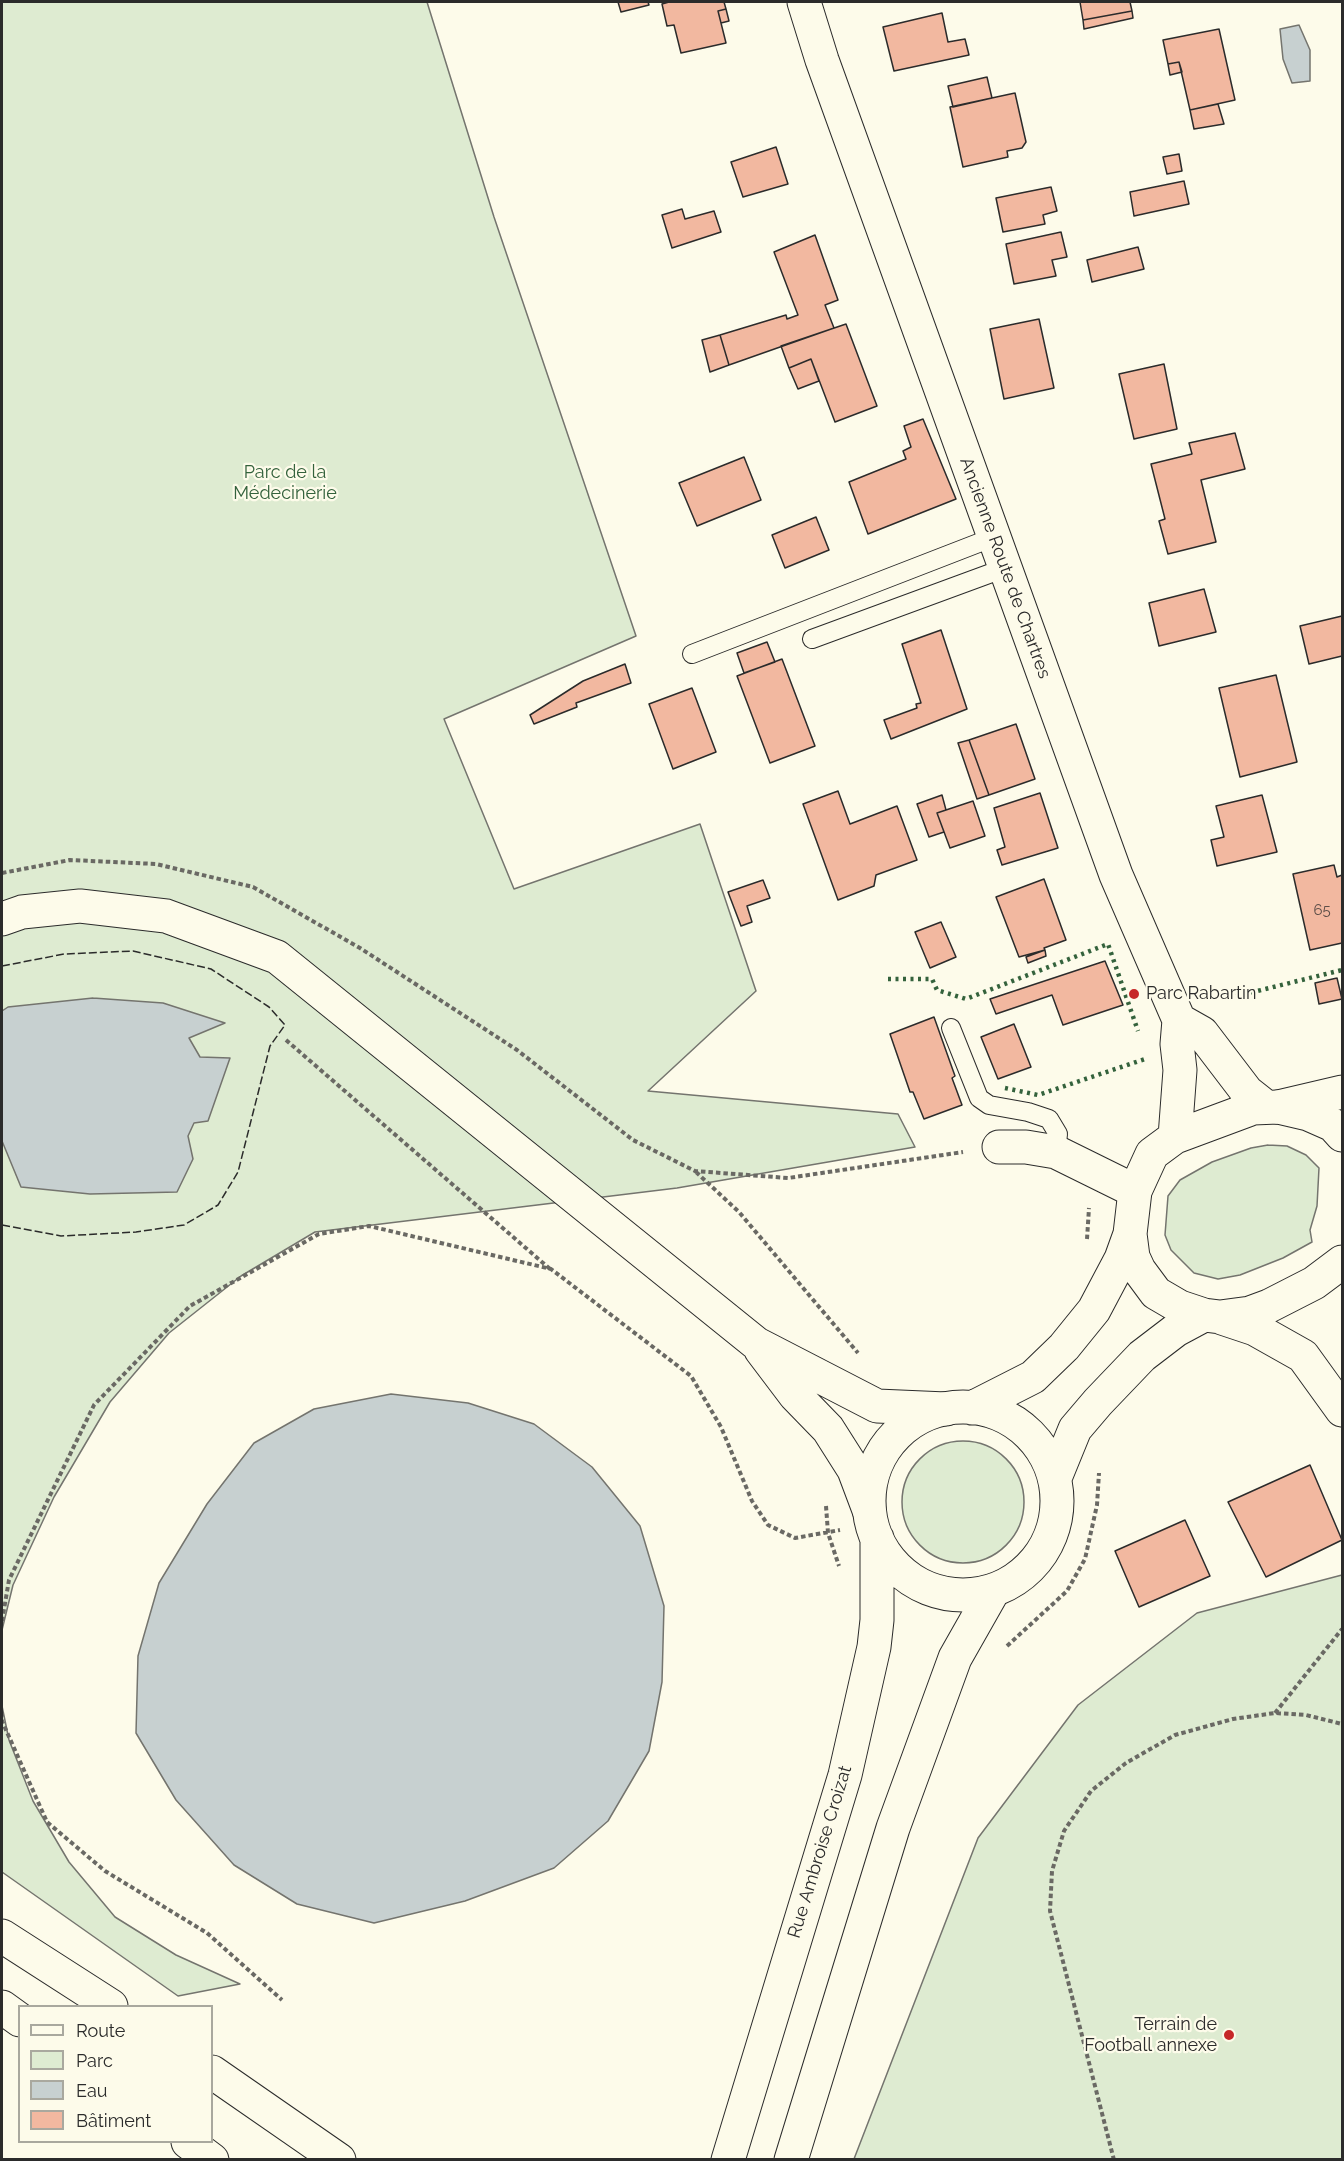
<!DOCTYPE html>
<html>
<head>
<meta charset="utf-8">
<style>
  body { margin:0 }
  #map { position:relative; width:1344px; height:2161px; overflow:hidden; background:#fdfbea; font-family:Raleway,sans-serif }
  canvas { display:block }
  .frame { position:absolute; inset:0; border:3px solid #2b2b2b; pointer-events:none }
  .legend { position:absolute; left:18px; top:2005px; width:195px; height:138px; box-sizing:border-box; background:#fdfbea; border:2px solid #a9a89e; margin:0; padding:8px 10px; list-style:none; font-size:18px; color:#2b2b2b }
  .legend li { display:flex; align-items:center; gap:12px; height:30px }
  .legend b { width:30px; border:2px solid #a9a89e }
</style>
</head>
<body>
<div id="map">
<canvas width="1344" height="2161"></canvas>
<div class="frame"></div>
<ul class="legend">
<li><b style="height:8px;background:#fdfbea"></b>Route</li>
<li><b style="height:16px;background:#deebd1"></b>Parc</li>
<li><b style="height:16px;background:#c7d0d0"></b>Eau</li>
<li><b style="height:16px;background:#f2b8a0"></b>Bâtiment</li>
</ul>
</div>
<script>
const context = document.querySelector('canvas').getContext('2d');
context.lineJoin = 'round';
function paint(path, color) {
  context.fillStyle = color;
  context.fill(path, 'evenodd');
}
function shape(rows) {
  const path = new Path2D();
  for (const r of rows) {
    if (r.length === 3) {
      path.moveTo(r[0] + r[2], r[1]);
      path.arc(r[0], r[1], r[2], 0, 2 * Math.PI);
      continue;
    }
    path.moveTo(r[0], r[1]);
    for (let i = 2; i < r.length; i += 2) path.lineTo(r[i], r[i + 1]);
  }
  return path;
}
function strokePath(path, color, width, dash) {
  context.strokeStyle = color;
  context.lineWidth = width;
  context.lineCap = dash ? 'butt' : 'round';
  context.setLineDash(dash || []);
  context.stroke(path);
}
function write(font, color, halo, rows, align = 'center') {
  context.font = font + ' Raleway,sans-serif';
  context.lineWidth = 4.5;
  context.setLineDash([]);
  context.textBaseline = 'middle';
  context.strokeStyle = halo;
  context.fillStyle = color;
  for (const [text, x, y, turn = 0] of rows) {
    context.save();
    context.translate(x, y);
    context.rotate((+turn || 0) * Math.PI / 180);
    context.textAlign = isNaN(turn) ? turn : align;
    if (halo) context.strokeText(text, 0, 0);
    context.fillText(text, 0, 0);
    context.restore();
  }
}
const green = shape([
  [2,2,427,2,494,217,636,636,444,719,514,889,700,824,756,991,648,1091,898,1114,915,1147,677,1188,315,1232,241,1276,169,1333,110,1402,54,1497,13,1585,2,1630,2,2],
  [1268,1145,1287,1146,1306,1155,1319,1168,1317,1206,1310,1230,1312,1242,1283,1258,1240,1275,1218,1279,1194,1273,1171,1250,1165,1235,1168,1196,1180,1180,1212,1162,1251,1148,1268,1145],
  [963,1502,61],
  [1342,1575,1342,2159,854,2159,978,1838,1078,1705,1197,1613,1342,1575],
  [2,1706,9,1740,33,1801,69,1862,115,1917,176,1955,240,1984,178,1996,2,1872,2,1706]
]);
paint(green, '#deebd1');
strokePath(green, '#74746e', 1.5);
const water = shape([
  [1299,25,1310,50,1310,81,1292,83,1283,59,1280,29,1299,25],
  [93,998,163,1003,225,1023,189,1038,200,1057,230,1058,208,1121,194,1123,188,1136,193,1159,177,1192,90,1194,21,1187,2,1141,2,1011,8,1007,93,998],
  [391,1394,468,1403,534,1424,592,1467,640,1526,664,1606,662,1682,649,1751,608,1821,554,1868,465,1901,374,1923,297,1904,234,1865,176,1800,136,1733,138,1656,159,1583,207,1504,254,1443,314,1409,391,1394]
]);
paint(water, '#c7d0d0');
strokePath(water, '#74746e', 1.5);
const building = shape([
  [618,2,648,2,649,5,621,12,618,2],
  [669,2,724,2,726,9,718,11,726,43,681,53,674,25,667,26,662,4,669,2],
  [1080,2,1130,2,1132,11,1083,20,1080,2],
  [726,9,729,21,721,23,718,11,726,9],
  [1132,11,1133,18,1084,29,1083,20,1132,11],
  [942,13,948,42,965,39,969,55,894,71,883,27,942,13],
  [1219,29,1235,100,1190,110,1179,62,1168,64,1163,40,1219,29],
  [1179,62,1182,72,1170,75,1168,64,1179,62],
  [987,77,992,98,953,107,948,86,987,77],
  [1015,93,1026,142,1022,148,1007,151,1008,157,963,167,950,107,1015,93],
  [1218,104,1224,124,1194,129,1190,110,1218,104],
  [776,147,788,184,743,197,731,162,776,147],
  [1179,154,1182,171,1167,174,1163,157,1179,154],
  [1184,181,1189,204,1134,216,1130,192,1184,181],
  [1051,187,1057,211,1043,215,1045,224,1003,232,996,198,1051,187],
  [682,209,685,219,714,211,721,232,672,248,662,215,682,209],
  [1061,232,1067,257,1052,260,1056,276,1014,284,1006,244,1061,232],
  [815,235,838,300,825,305,834,328,729,365,720,335,786,315,787,319,798,315,774,252,815,235],
  [1138,247,1144,269,1092,282,1087,260,1138,247],
  [1039,319,1054,388,1004,399,990,329,1039,319],
  [846,324,877,406,835,422,811,359,789,368,781,346,846,324],
  [720,335,729,365,710,372,702,340,720,335],
  [811,359,819,381,798,389,789,368,811,359],
  [1164,364,1177,429,1134,439,1119,374,1164,364],
  [923,419,956,499,868,534,849,482,906,459,903,451,911,447,904,426,923,419],
  [1235,433,1245,469,1201,480,1216,542,1168,554,1159,521,1165,519,1151,464,1192,454,1189,443,1235,433],
  [744,457,761,500,697,526,679,483,744,457],
  [816,517,829,550,785,568,772,535,816,517],
  [1204,589,1216,632,1159,646,1149,603,1204,589],
  [1342,616,1342,656,1309,664,1300,626,1342,616],
  [941,630,967,709,891,739,884,720,917,708,916,704,921,703,902,644,941,630],
  [767,642,775,662,744,673,737,653,767,642],
  [782,659,815,746,770,763,737,676,782,659],
  [625,664,631,683,576,703,577,707,534,724,530,715,583,681,625,664],
  [1276,675,1297,762,1240,777,1219,688,1276,675],
  [692,688,716,752,673,769,649,704,692,688],
  [1016,724,1035,779,989,795,969,740,1016,724],
  [969,740,989,795,977,799,958,743,969,740],
  [838,791,850,824,897,806,917,860,876,875,874,886,838,900,803,804,838,791],
  [1040,793,1058,848,1002,865,997,850,1005,847,994,808,1040,793],
  [942,795,946,810,937,813,944,832,929,837,917,804,942,795],
  [1262,795,1277,852,1217,866,1211,840,1224,837,1216,806,1262,795],
  [973,801,985,836,950,848,937,813,973,801],
  [1334,865,1337,877,1342,875,1342,943,1310,950,1293,874,1334,865],
  [1044,879,1066,940,1044,948,1045,950,1019,957,996,897,1044,879],
  [763,880,770,898,747,906,752,922,741,926,728,892,763,880],
  [941,922,956,957,930,968,915,932,941,922],
  [1045,950,1046,956,1028,963,1026,957,1045,950],
  [1105,961,1123,1005,1063,1025,1052,995,996,1014,990,999,1105,961],
  [1337,978,1342,999,1319,1004,1315,983,1337,978],
  [934,1017,955,1076,952,1078,962,1105,924,1119,913,1092,910,1092,890,1034,934,1017],
  [1014,1024,1031,1067,998,1079,981,1037,1014,1024],
  [1310,1465,1342,1540,1266,1577,1228,1502,1310,1465],
  [1185,1520,1210,1576,1139,1607,1115,1551,1185,1520]
]);
paint(building, '#f2b8a0');
strokePath(building, '#2b2b2b', 1.5);
const lane = shape([
  [812,639,1005,568],
  [692,654,994,537],
  [951,1028,979,1098,989,1105,1028,1112,1049,1119,1058,1134,1056,1152]
]);
const street = shape([
  [1278,1107,1342,1092],
  [999,1147,1026,1147,1056,1152,1135,1191]
]);
const secondary = shape([
  [804,2,822,60,1116,875,1179,1020,1177,1044,1180,1070,1175,1137],
  [1179,1020,1202,1033,1247,1092,1266,1107],
  [1342,1135,1333,1125,1308,1114,1278,1107,1253,1108,1175,1137,1152,1154,1135,1191,1130,1234,1133,1257,1139,1270,1156,1293,1180,1307,1204,1315,1220,1317,1250,1313,1269,1306,1314,1283,1342,1262],
  [1222,1318,1255,1329,1303,1356,1342,1410],
  [963,1501,94],
  [972,1408,1033,1377,1064,1347,1094,1310,1121,1259,1130,1234],
  [1055,1478,1075,1429,1098,1402,1142,1356,1176,1330,1204,1315],
  [728,2160,845,1775,874,1647,877,1620,877,1538],
  [791,2160,893,1828,955,1658,993,1591]
]);
const highway = shape([
  [2,919,22,912,80,906,166,916,277,957,757,1344,877,1406,946,1409],
  [761,1350,795,1395,828,1429,854,1470,869,1510],
  [2,1936,111,2006],
  [2,2007,20,2020],
  [212,2072,339,2160],
  [188,2142,212,2160]
]);
strokePath(lane, '#2b2b2b', 20);
strokePath(street, '#2b2b2b', 35);
strokePath(secondary, '#2b2b2b', 35);
strokePath(highway, '#2b2b2b', 35);
strokePath(shape([
  [2,873,70,860,156,864,253,887,360,948,517,1050,633,1140,695,1171,788,1178,963,1152],
  [286,1040,550,1269],
  [696,1172,739,1212,858,1353],
  [1087,1239,1089,1208],
  [826,1506,828,1533,839,1566],
  [2,1621,9,1580,94,1405,190,1306,319,1234,369,1226,551,1269,691,1376,721,1427,752,1501,768,1525,795,1538,840,1530],
  [1007,1646,1067,1591,1085,1559,1097,1505,1099,1473],
  [2,1712,2,1721,47,1822,105,1871,207,1933,282,2000],
  [1275,1713,1342,1629],
  [1114,2160,1050,1911,1052,1871,1064,1831,1091,1791,1126,1763,1175,1735,1233,1719,1275,1713,1306,1715,1342,1724]
]), '#6a6964', 4, [4.5, 3]);
strokePath(lane, '#fdfbea', 18);
strokePath(street, '#fdfbea', 33);
strokePath(secondary, '#fdfbea', 33);
strokePath(highway, '#fdfbea', 33);
strokePath(shape([
  [888,979,932,979,937,990,966,999,1108,944,1138,1031],
  [1229,998,1342,970],
  [1005,1088,1038,1095,1148,1058]
]), '#34623c', 4.5, [3, 4.5]);
strokePath(shape([
  [2,966,64,954,133,951,211,969,269,1007,285,1025,270,1046,238,1172,218,1205,184,1225,136,1232,61,1236,2,1225]
]), '#2b2b2b', 1.5, [8, 3]);
for (const [x, y, r, color] of [
  [1134,994,6,"#c62828"],
  [1229,2035,6,"#c62828"]
]) {
  const dot = new Path2D();
  dot.arc(x, y, r, 0, 2 * Math.PI);
  context.fillStyle = color;
  context.fill(dot);
  strokePath(dot, '#fdfbea', 2);
}
write('15px', '#5d4e48', null, [
  ["65",1322,910]
]);
write('18px', '#34623c', '#fdfbea', [
  ["Parc de la",285,473],
  ["Médecinerie",285,494]
]);
write('18px', '#2b2b2b', '#fdfbea', [
  ["Ancienne Route de Chartres",1005,568,70],
  ["Rue Ambroise Croizat",820,1852,-73]
]);
write('18px', '#2b2b2b', '#fdfbea', [
  ["Parc Rabartin",1146,994],
  ["Terrain de",1217,2025,"right"],
  ["Football annexe",1217,2046,"right"]
], 'left');
</script>
</body>
</html>
